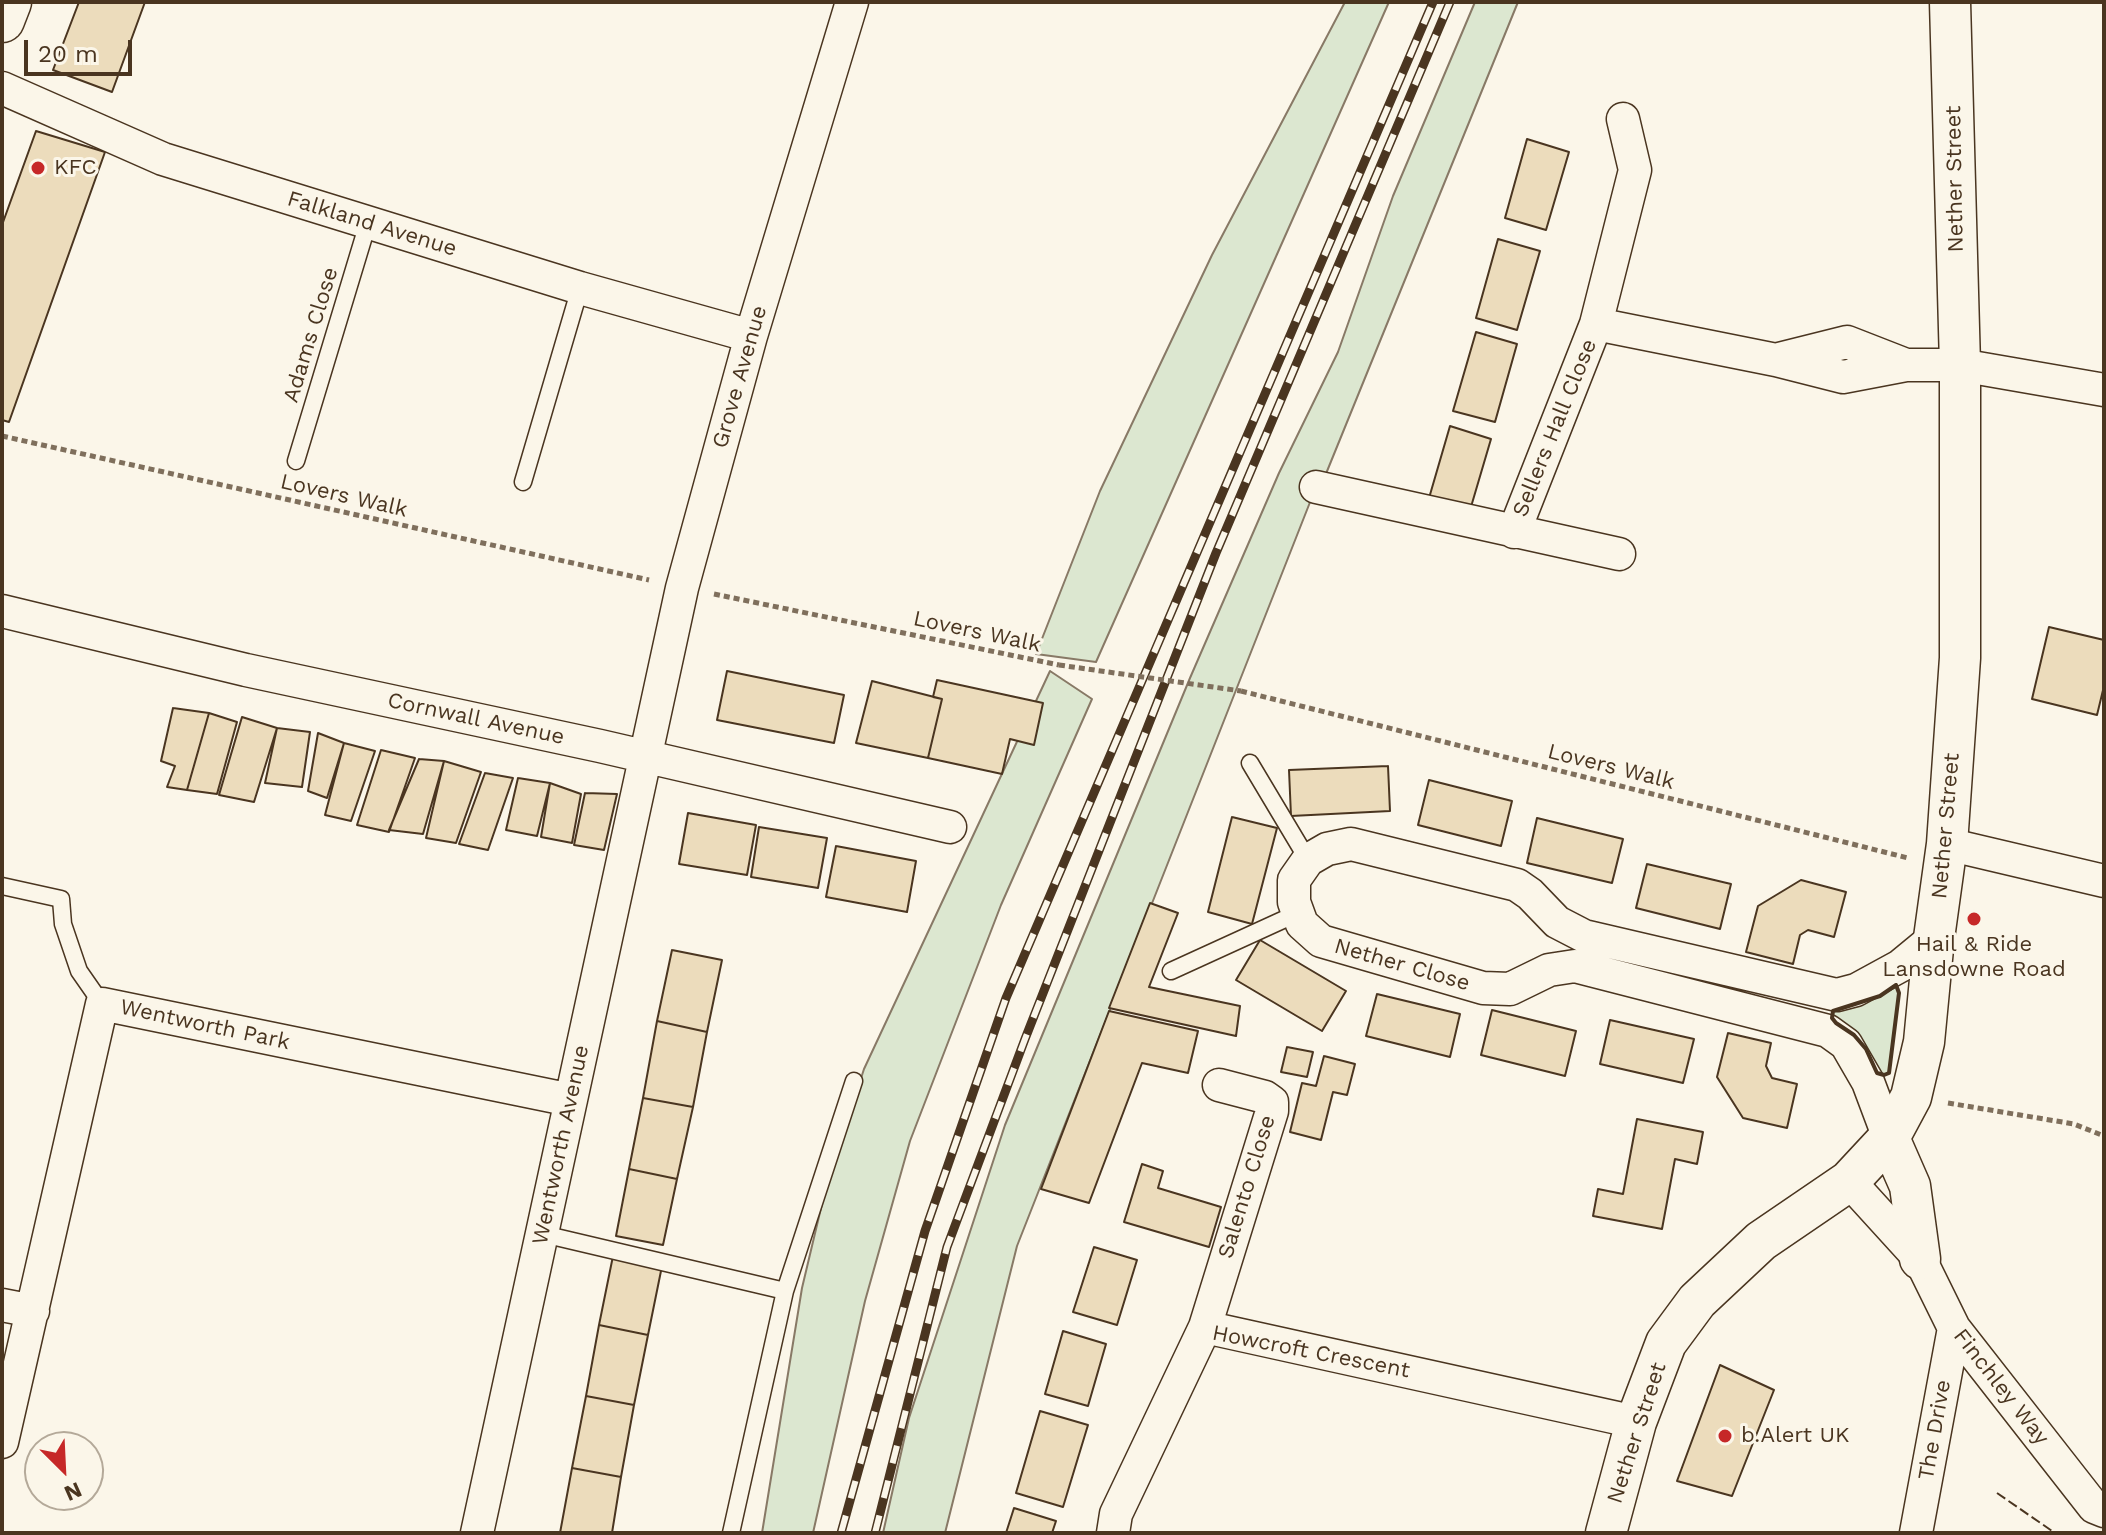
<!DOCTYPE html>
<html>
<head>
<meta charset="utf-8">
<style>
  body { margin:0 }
  #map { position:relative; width:2106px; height:1535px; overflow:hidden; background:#fbf6e9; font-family:"Work Sans",sans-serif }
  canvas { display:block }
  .frame { position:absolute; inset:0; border:4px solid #4a3520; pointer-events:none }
  .north { position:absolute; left:24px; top:1431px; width:80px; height:80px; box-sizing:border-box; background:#fbf6e9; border:2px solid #b4a999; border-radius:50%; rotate:156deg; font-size:22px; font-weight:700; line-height:32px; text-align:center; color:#4a3520 }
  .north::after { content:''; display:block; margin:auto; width:28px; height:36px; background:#c62828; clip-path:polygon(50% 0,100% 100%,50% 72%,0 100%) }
  .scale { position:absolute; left:24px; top:40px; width:108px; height:36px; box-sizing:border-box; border:4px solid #4a3520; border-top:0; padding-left:10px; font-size:24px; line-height:28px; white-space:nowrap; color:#4a3520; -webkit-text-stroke:6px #fbf6e9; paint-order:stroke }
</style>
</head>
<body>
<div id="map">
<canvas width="2106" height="1535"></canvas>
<div class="frame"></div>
<div class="north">N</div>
<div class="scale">20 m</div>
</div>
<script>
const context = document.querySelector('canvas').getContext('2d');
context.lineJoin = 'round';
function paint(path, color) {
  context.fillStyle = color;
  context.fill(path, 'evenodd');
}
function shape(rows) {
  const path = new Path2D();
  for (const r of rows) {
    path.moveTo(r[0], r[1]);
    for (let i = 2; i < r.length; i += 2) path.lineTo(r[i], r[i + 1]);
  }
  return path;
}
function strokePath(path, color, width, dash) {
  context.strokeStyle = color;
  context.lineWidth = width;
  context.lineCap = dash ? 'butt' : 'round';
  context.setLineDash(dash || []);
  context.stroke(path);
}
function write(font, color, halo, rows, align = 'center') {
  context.font = font + ' "Work Sans",sans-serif';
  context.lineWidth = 6;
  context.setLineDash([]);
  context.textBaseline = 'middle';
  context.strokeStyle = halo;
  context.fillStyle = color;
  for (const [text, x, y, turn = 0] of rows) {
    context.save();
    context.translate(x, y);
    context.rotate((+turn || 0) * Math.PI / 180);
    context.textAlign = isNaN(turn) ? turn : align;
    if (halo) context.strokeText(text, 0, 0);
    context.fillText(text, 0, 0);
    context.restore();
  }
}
const green = shape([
  [1345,2,1389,2,1096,662,1036,654,1100,491,1212,255,1345,2],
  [1475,2,1518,2,1321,486,1316,487,1017,1246,945,1533,883,1533,909,1418,1005,1125,1190,678,1279,473,1338,352,1393,196,1475,2],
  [1050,671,1092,699,1001,905,910,1141,865,1301,813,1533,762,1533,802,1288,826,1187,864,1069,1050,671],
  [1896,985,1899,993,1889,1073,1884,1075,1877,1073,1832,1018,1833,1011,1880,996,1896,985]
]);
paint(green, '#dce7d0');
strokePath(green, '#887966', 2);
const building = shape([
  [79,2,145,2,112,92,53,70,79,2],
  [36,131,105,152,9,422,2,420,2,225,36,131],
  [1527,139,1569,152,1546,230,1505,218,1527,139],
  [1498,239,1540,251,1517,330,1476,318,1498,239],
  [1476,332,1517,344,1495,422,1453,411,1476,332],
  [1450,426,1491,439,1468,517,1427,505,1450,426],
  [2049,627,2104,640,2104,686,2097,715,2032,699,2049,627],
  [727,671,844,695,834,743,717,720,727,671],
  [937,680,1043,703,1034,745,1010,739,1002,774,928,758,942,699,933,697,937,680],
  [872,681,942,699,928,758,856,743,872,681],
  [173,708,209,713,187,790,167,787,175,766,161,761,173,708],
  [209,713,237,722,217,794,187,790,209,713],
  [242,717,277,728,254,802,219,795,242,717],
  [277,728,310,732,302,787,265,783,277,728],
  [318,733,344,743,327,798,308,791,318,733],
  [344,743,375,751,351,821,325,815,344,743],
  [381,750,415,758,389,832,357,825,381,750],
  [419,759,444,761,423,834,389,830,419,759],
  [444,761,481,772,456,843,426,838,444,761],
  [1388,766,1390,811,1291,816,1289,770,1388,766],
  [485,773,513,778,488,850,459,844,485,773],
  [518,778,550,783,537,836,506,830,518,778],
  [1429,780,1512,801,1501,846,1418,825,1429,780],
  [550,783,581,794,572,843,541,837,550,783],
  [585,793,617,794,604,850,574,845,585,793],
  [688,813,756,825,747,875,679,864,688,813],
  [1232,817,1277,828,1252,924,1208,912,1232,817],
  [1537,818,1623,839,1612,883,1527,863,1537,818],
  [759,827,827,838,818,888,751,877,759,827],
  [836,846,916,861,907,912,826,897,836,846],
  [1647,864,1731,884,1720,929,1636,908,1647,864],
  [1801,880,1846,892,1834,937,1808,930,1800,935,1793,964,1746,952,1758,906,1801,880],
  [1150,903,1178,913,1149,987,1240,1006,1236,1036,1109,1008,1150,903],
  [1260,940,1346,991,1322,1031,1236,980,1260,940],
  [672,950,722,960,707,1032,657,1021,672,950],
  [1377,994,1460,1014,1450,1057,1366,1036,1377,994],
  [1492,1010,1576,1031,1565,1076,1481,1055,1492,1010],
  [1109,1011,1198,1031,1188,1073,1142,1063,1089,1203,1041,1189,1109,1011],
  [1610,1020,1694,1039,1683,1083,1600,1064,1610,1020],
  [657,1021,707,1032,693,1107,643,1098,657,1021],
  [1728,1033,1771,1043,1766,1066,1772,1078,1797,1084,1787,1128,1743,1118,1717,1077,1728,1033],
  [1287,1047,1313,1052,1307,1077,1281,1072,1287,1047],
  [1324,1056,1355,1064,1347,1095,1333,1092,1321,1140,1290,1132,1302,1083,1316,1086,1324,1056],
  [643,1098,693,1107,677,1179,629,1169,643,1098],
  [1637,1119,1703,1132,1697,1164,1675,1159,1662,1229,1593,1216,1598,1189,1623,1194,1637,1119],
  [1142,1164,1163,1171,1158,1188,1221,1207,1209,1247,1124,1222,1142,1164],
  [629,1169,677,1179,663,1245,616,1236,629,1169],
  [1094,1247,1137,1260,1117,1325,1073,1312,1094,1247],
  [613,1256,662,1266,648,1335,599,1325,613,1256],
  [599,1325,648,1335,634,1405,586,1396,599,1325],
  [1063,1331,1106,1344,1088,1406,1045,1394,1063,1331],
  [1720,1365,1774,1390,1732,1496,1677,1481,1720,1365],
  [586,1396,634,1405,621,1477,572,1468,586,1396],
  [1040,1411,1088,1425,1063,1507,1016,1493,1040,1411],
  [572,1468,621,1477,612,1533,560,1533,572,1468],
  [1014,1508,1056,1521,1052,1533,1006,1533,1014,1508]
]);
paint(building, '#ecdcbc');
strokePath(building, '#4a3520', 2);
const service = shape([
  [296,461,368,223],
  [523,482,580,288],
  [1250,763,1308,860],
  [2,886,61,899,63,924,79,971,102,1004],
  [1171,971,1298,913],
  [543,1234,785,1291],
  [731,1533,785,1291,854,1081]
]);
const minor = shape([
  [2,88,163,159,580,288,751,336],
  [1596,324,1635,170,1623,119],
  [1779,359,1847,342,1906,365],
  [1316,487,1619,554],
  [1514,532,1596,324,1776,360,1843,377,1906,365,1960,365,2104,390],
  [2,611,246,670,600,746,950,827],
  [1947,844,2104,881],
  [1889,1138,1868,1082,1846,1044,1828,1031,1575,966,1549,970,1510,989,1483,988,1321,941,1302,924,1294,902,1294,880,1308,860,1327,849,1351,844,1517,885,1530,894,1557,922,1584,936,1837,995,1856,990,1900,966,1934,938],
  [1849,1181,1920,1259,1954,1328,2094,1507,2104,1511],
  [2,1305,33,1311],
  [1205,1327,1272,1111,1272,1102,1265,1097,1219,1085],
  [2,1442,102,1004,571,1100],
  [477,1533,682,588,751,336,852,2],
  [1113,1533,1116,1514,1205,1327,1636,1422],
  [1916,1533,1954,1328]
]);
const tertiary = shape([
  [1889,1138,1910,1186,1920,1259],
  [1606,1533,1636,1422,1666,1343,1697,1301,1761,1241,1849,1181,1889,1138,1911,1097,1924,1042,1934,938,1947,844,1960,658,1960,365,1950,2]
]);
const primary = shape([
  [2,20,9,2]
]);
strokePath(service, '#4a3520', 19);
strokePath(minor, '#4a3520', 35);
strokePath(tertiary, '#4a3520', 43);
strokePath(primary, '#4a3520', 47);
strokePath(shape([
  [2,436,649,580],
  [714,594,1059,665],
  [1241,691,1908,858],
  [1948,1103,2074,1124,2104,1136]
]), '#7f6f5c', 5, [6, 4]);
strokePath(service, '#fbf6e9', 16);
strokePath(minor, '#fbf6e9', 32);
strokePath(tertiary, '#fbf6e9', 40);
strokePath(primary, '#fbf6e9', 44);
const rail = shape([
  [841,1533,925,1231,1006,998,1433,2],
  [875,1533,947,1247,1025,1039,1216,553,1450,2]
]);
strokePath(rail, '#4a3520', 9);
strokePath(rail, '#fbf6e9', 6, [18]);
strokePath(shape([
  [1059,665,1241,691]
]), '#7f6f5c', 5, [6, 4]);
strokePath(shape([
  [1997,1493,2055,1533]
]), '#4a3520', 2, [10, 4]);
strokePath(shape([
  [1896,985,1899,993,1889,1073,1884,1075,1877,1073,1866,1049,1854,1035,1836,1023,1832,1018,1833,1011,1880,996,1896,985]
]), '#4a3520', 4);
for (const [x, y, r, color] of [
  [38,168,8,"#c62828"],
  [1974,919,8,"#c62828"],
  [1725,1436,8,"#c62828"]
]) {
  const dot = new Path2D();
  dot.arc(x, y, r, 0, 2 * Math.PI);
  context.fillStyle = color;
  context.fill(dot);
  strokePath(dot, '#fbf6e9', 3);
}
write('22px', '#4a3520', '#fbf6e9', [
  ["KFC",54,168],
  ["Hail & Ride",1974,945,"center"],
  ["Lansdowne Road",1974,970,"center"],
  ["b.Alert UK",1741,1436]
], 'left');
write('22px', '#4a3520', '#fbf6e9', [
  ["Nether Street",1955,179,-91],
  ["Falkland Avenue",372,224,17],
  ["Adams Close",311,335,-73],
  ["Grove Avenue",740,377,-74],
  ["Sellers Hall Close",1555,428,-68],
  ["Lovers Walk",344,496,13],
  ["Lovers Walk",977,632,12],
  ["Cornwall Avenue",476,719,12],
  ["Lovers Walk",1611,767,14],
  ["Nether Street",1946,826,-85],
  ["Nether Close",1402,965,16],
  ["Wentworth Park",205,1025,12],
  ["Wentworth Avenue",561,1145,-78],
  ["Salento Close",1247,1187,-73],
  ["Howcroft Crescent",1311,1352,11],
  ["Finchley Way",2001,1387,52],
  ["The Drive",1935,1430,-80],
  ["Nether Street",1637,1433,-72]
]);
</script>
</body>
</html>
